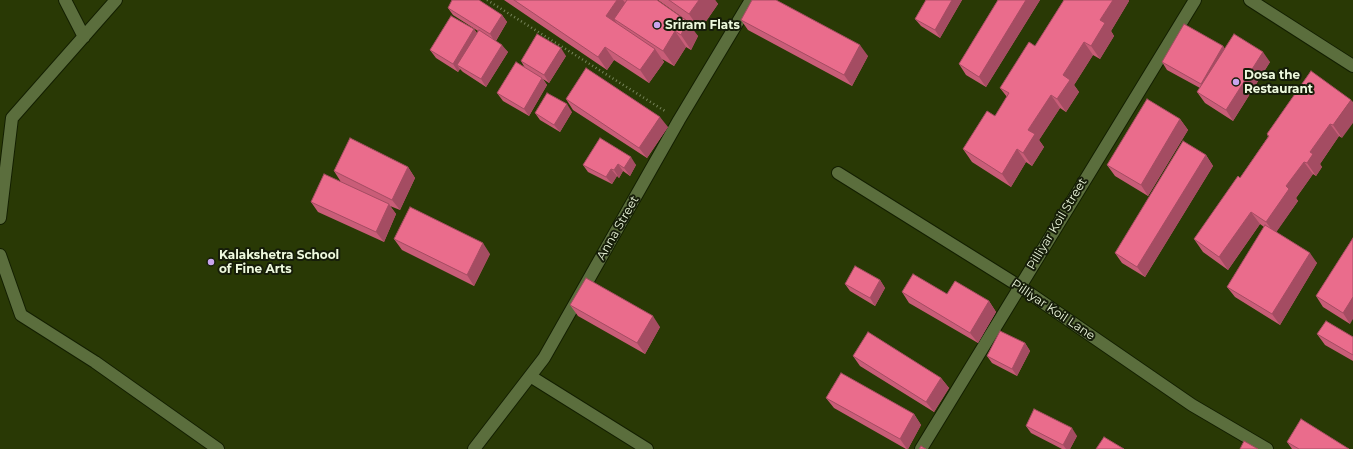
<!DOCTYPE html>
<html>
<head>
<meta charset="utf-8">
<style>
  body { margin:0 }
  canvas { display:block; background:#293905 }
</style>
</head>
<body>
<canvas width="1353" height="449"></canvas>
<script>
const context = document.querySelector('canvas').getContext('2d');
context.lineJoin = 'round';
function shape(rows) {
  const path = new Path2D();
  for (const r of rows) {
    path.moveTo(r[0], r[1]);
    for (let i = 2; i < r.length; i += 2) path.lineTo(r[i], r[i + 1]);
  }
  return path;
}
function strokePath(path, color, width, dash) {
  context.strokeStyle = color;
  context.lineWidth = width;
  context.lineCap = dash ? 'butt' : 'round';
  context.setLineDash(dash || []);
  context.stroke(path);
}
function paint(path, color) {
  context.fillStyle = color;
  context.fill(path, 'evenodd');
}
function write(font, color, halo, rows, align = 'center') {
  context.font = font + ' Montserrat,sans-serif';
  context.lineWidth = 4;
  context.setLineDash([]);
  context.textBaseline = 'middle';
  context.strokeStyle = halo;
  context.fillStyle = color;
  for (const [text, x, y, turn = 0] of rows) {
    context.save();
    context.translate(x, y);
    context.rotate((+turn || 0) * Math.PI / 180);
    context.textAlign = isNaN(turn) ? turn : align;
    if (halo) context.strokeText(text, 0, 0);
    context.fillText(text, 0, 0);
    context.restore();
  }
}
const minor = shape([
  [65,0,84,37],
  [1250,0,1353,66],
  [838,173,1019,286,1192,405,1267,449],
  [0,218,12,118,116,0],
  [0,255,21,315,95,362,218,449],
  [530,376,647,449],
  [474,449,544,358,679,120,751,0],
  [921,449,1195,0]
]);
strokePath(minor, '#131f00', 14);
strokePath(shape([
  [487,0,665,111]
]), '#76845a', 2.5, [1, 3]);
strokePath(minor, '#5b6e3d', 12);
paint(shape([
  [504,0,657,0,698,36,691,50,686,47,674,66,662,59,664,62,649,83,614,60,607,70],
  [658,0,715,0,718,4,700,30],
  [926,0,962,0,940,38,921,26,915,19],
  [998,0,1040,0,986,87,966,75,959,64],
  [1064,0,1129,0,1129,1,1111,31,1114,36,1100,59,1093,55,1074,85,1079,92,1066,112,1060,108,1039,140,1044,147,1032,166,1026,162,1011,187,972,162,963,149,995,116,1007,97,1000,88,1035,46],
  [448,8,502,15,507,22,496,41,508,52,486,87,463,72,460,69,458,72,436,58,430,50,474,29,477,33,478,31,453,15],
  [741,20,868,56,852,86,748,30],
  [1223,46,1225,49,1270,62,1233,121,1205,103,1197,92,1200,88,1167,70,1162,62],
  [566,56,549,83,543,79,547,85,529,116,503,101,497,93,525,68,521,61],
  [1311,71,1342,138,1339,136,1320,164,1322,167,1316,176,1313,174,1296,198,1298,201,1276,232,1317,263,1280,325,1235,297,1227,287,1264,227,1260,224,1228,270,1203,252,1194,239,1240,178,1268,137,1267,134],
  [566,99,668,127,647,158,573,110],
  [572,112,560,132,540,120,535,113],
  [1180,119,1188,130,1148,196,1115,176,1107,165],
  [600,138,636,165,630,176,623,171,619,178,617,176,612,184,588,172,583,165],
  [1206,155,1213,166,1145,277,1122,263,1115,253],
  [408,167,415,178,400,210,390,206,396,214,384,242,318,212,311,202,341,182,334,171],
  [1353,238,1350,324,1323,307,1316,296],
  [394,239,490,254,474,286,402,250],
  [880,280,885,288,875,306,850,291,845,284],
  [902,292,947,294,989,301,996,312,978,343,909,303],
  [570,305,660,327,645,354,578,316],
  [1317,334,1353,337,1353,361,1325,345],
  [1025,343,1030,351,1017,376,992,363,987,356],
  [853,356,941,378,949,388,934,412,860,366],
  [826,398,914,414,921,425,908,449,906,449,834,408],
  [1026,426,1077,436,1070,449,1062,449,1031,433],
  [1287,442,1349,449,1292,449]
]), '#c95d78');
paint(shape([
  [617,0,623,0,629,9,614,19,618,25,606,16],
  [699,0,715,0,718,4,700,30,689,14],
  [952,0,962,0,940,38,935,30],
  [1026,0,1040,0,986,87,979,77],
  [1113,0,1129,0,1129,1,1111,31,1114,36,1100,59,1091,46,1100,20],
  [502,15,507,22,495,42,490,34],
  [687,21,698,36,691,50,681,35],
  [474,29,479,37,457,65,460,69,458,72,453,64],
  [675,31,686,47,674,66,663,51],
  [1084,42,1093,55,1074,85,1079,92,1066,112,1057,99,1063,75],
  [502,45,508,52,486,87,481,79],
  [860,45,868,56,852,86,844,75],
  [1223,46,1228,54,1206,92,1201,84],
  [605,47,614,60,607,70,598,57],
  [561,48,566,56,549,83,544,75],
  [655,49,664,62,649,83,640,70],
  [1263,52,1270,62,1233,121,1226,110],
  [542,78,547,85,529,116,524,109],
  [1051,95,1060,108,1039,140,1044,147,1032,166,1023,153,1028,130],
  [1351,100,1353,102,1353,123,1342,138,1333,125],
  [567,104,572,112,560,132,554,125],
  [660,117,668,127,647,158,639,148],
  [1180,119,1188,130,1148,196,1141,185],
  [1330,124,1339,136,1320,164,1322,167,1316,176,1307,163,1310,152],
  [1017,149,1026,162,1011,187,1002,174],
  [1206,155,1213,166,1145,277,1137,267],
  [631,157,636,165,630,176,624,168],
  [1304,162,1313,174,1296,198,1298,201,1275,234,1266,222,1286,186],
  [618,164,623,171,619,178,614,170],
  [408,167,415,178,400,210,392,200],
  [611,169,617,176,612,184,606,177],
  [389,204,396,214,384,242,376,232],
  [1251,212,1260,224,1228,270,1219,257],
  [483,243,490,254,474,286,467,275],
  [1310,253,1317,263,1280,325,1272,314],
  [880,280,885,288,875,306,870,298],
  [1353,297,1353,319,1350,324,1343,313],
  [989,301,996,312,978,343,970,333],
  [653,316,660,327,645,354,637,343],
  [1025,343,1030,351,1017,376,1012,369],
  [941,378,949,388,934,412,926,402],
  [914,414,921,425,908,449,907,449,900,439],
  [1072,428,1077,436,1070,449,1066,449,1063,445]
]), '#a44c62');
const building = shape([
  [452,0,479,0,502,15,490,34,448,8,452,0],
  [514,0,617,0,606,16,655,49,640,70,605,47,598,57,514,0],
  [627,0,657,0,687,21,681,35,675,31,663,51,614,19,627,0],
  [669,0,699,0,689,14,669,0],
  [752,0,776,0,860,45,844,75,741,20,752,0],
  [926,0,952,0,935,30,915,19,926,0],
  [998,0,1026,0,979,77,959,64,998,0],
  [1064,0,1113,0,1100,20,1105,23,1091,46,1084,42,1063,75,1070,80,1057,99,1051,95,1028,130,1035,134,1023,153,1017,149,1002,174,963,149,987,111,995,116,1009,93,1000,88,1029,42,1035,46,1064,0],
  [451,16,474,29,453,64,430,50,451,16],
  [1184,24,1223,46,1201,84,1162,62,1184,24],
  [479,30,502,45,481,79,457,65,479,30],
  [537,34,561,48,544,75,521,61,537,34],
  [1234,34,1263,52,1226,110,1197,92,1234,34],
  [516,62,542,78,524,109,497,93,516,62],
  [586,68,660,117,639,148,566,99,586,68],
  [1311,71,1351,100,1333,125,1330,124,1310,152,1313,154,1307,163,1304,162,1286,186,1289,189,1266,222,1251,212,1219,257,1194,239,1238,176,1240,178,1269,136,1267,134,1311,71],
  [547,93,567,104,554,125,535,113,547,93],
  [1147,99,1180,119,1141,185,1107,165,1147,99],
  [350,138,408,167,392,200,334,171,350,138],
  [600,138,631,157,624,168,618,164,614,170,611,169,606,177,583,165,600,138],
  [1183,141,1206,155,1137,267,1115,253,1183,141],
  [324,174,389,204,376,232,311,202,324,174],
  [410,207,483,243,467,275,394,239,410,207],
  [1265,225,1310,253,1272,314,1227,287,1265,225],
  [1353,238,1353,297,1343,313,1316,296,1353,238],
  [855,266,880,280,870,298,845,284,855,266],
  [913,274,947,294,955,281,989,301,970,333,902,292,913,274],
  [586,278,653,316,637,343,570,305,586,278],
  [1326,321,1353,337,1353,355,1317,334,1326,321],
  [1000,331,1025,343,1012,369,987,356,1000,331],
  [868,332,941,378,926,402,853,356,868,332],
  [841,373,914,414,900,439,826,398,841,373],
  [1034,409,1072,428,1063,445,1026,426,1034,409],
  [1301,419,1349,449,1299,449,1287,442,1301,419],
  [1104,437,1124,449,1096,449,1104,437],
  [1244,441,1258,449,1240,449,1244,441],
  [921,446,926,449,919,449,921,446]
]);
paint(building, '#ea6c8c');
strokePath(building, '#a44c62', 1);
for (const [x, y, r, color] of [
  [657,25,4,"#c9a5ee"],
  [1236,82,4,"#c9a5ee"],
  [211,262,4,"#c9a5ee"]
]) {
  const dot = new Path2D();
  dot.arc(x, y, r, 0, 2 * Math.PI);
  context.fillStyle = color;
  context.fill(dot);
  strokePath(dot, '#161d09', 1.5);
}
write('bold 12px', '#eef9de', '#161d09', [
  ["Sriram Flats",665,25],
  ["Dosa the",1244,75],
  ["Restaurant",1244,89],
  ["Kalakshetra School",219,255],
  ["of Fine Arts",219,269]
], 'left');
write('12px', '#eef9de', '#161d09', [
  ["Pilliyar Koil Street",1057,224,-59],
  ["Anna Street",618,228,-60],
  ["Pilliyar Koil Lane",1053,310,34]
]);
</script>
</body>
</html>
